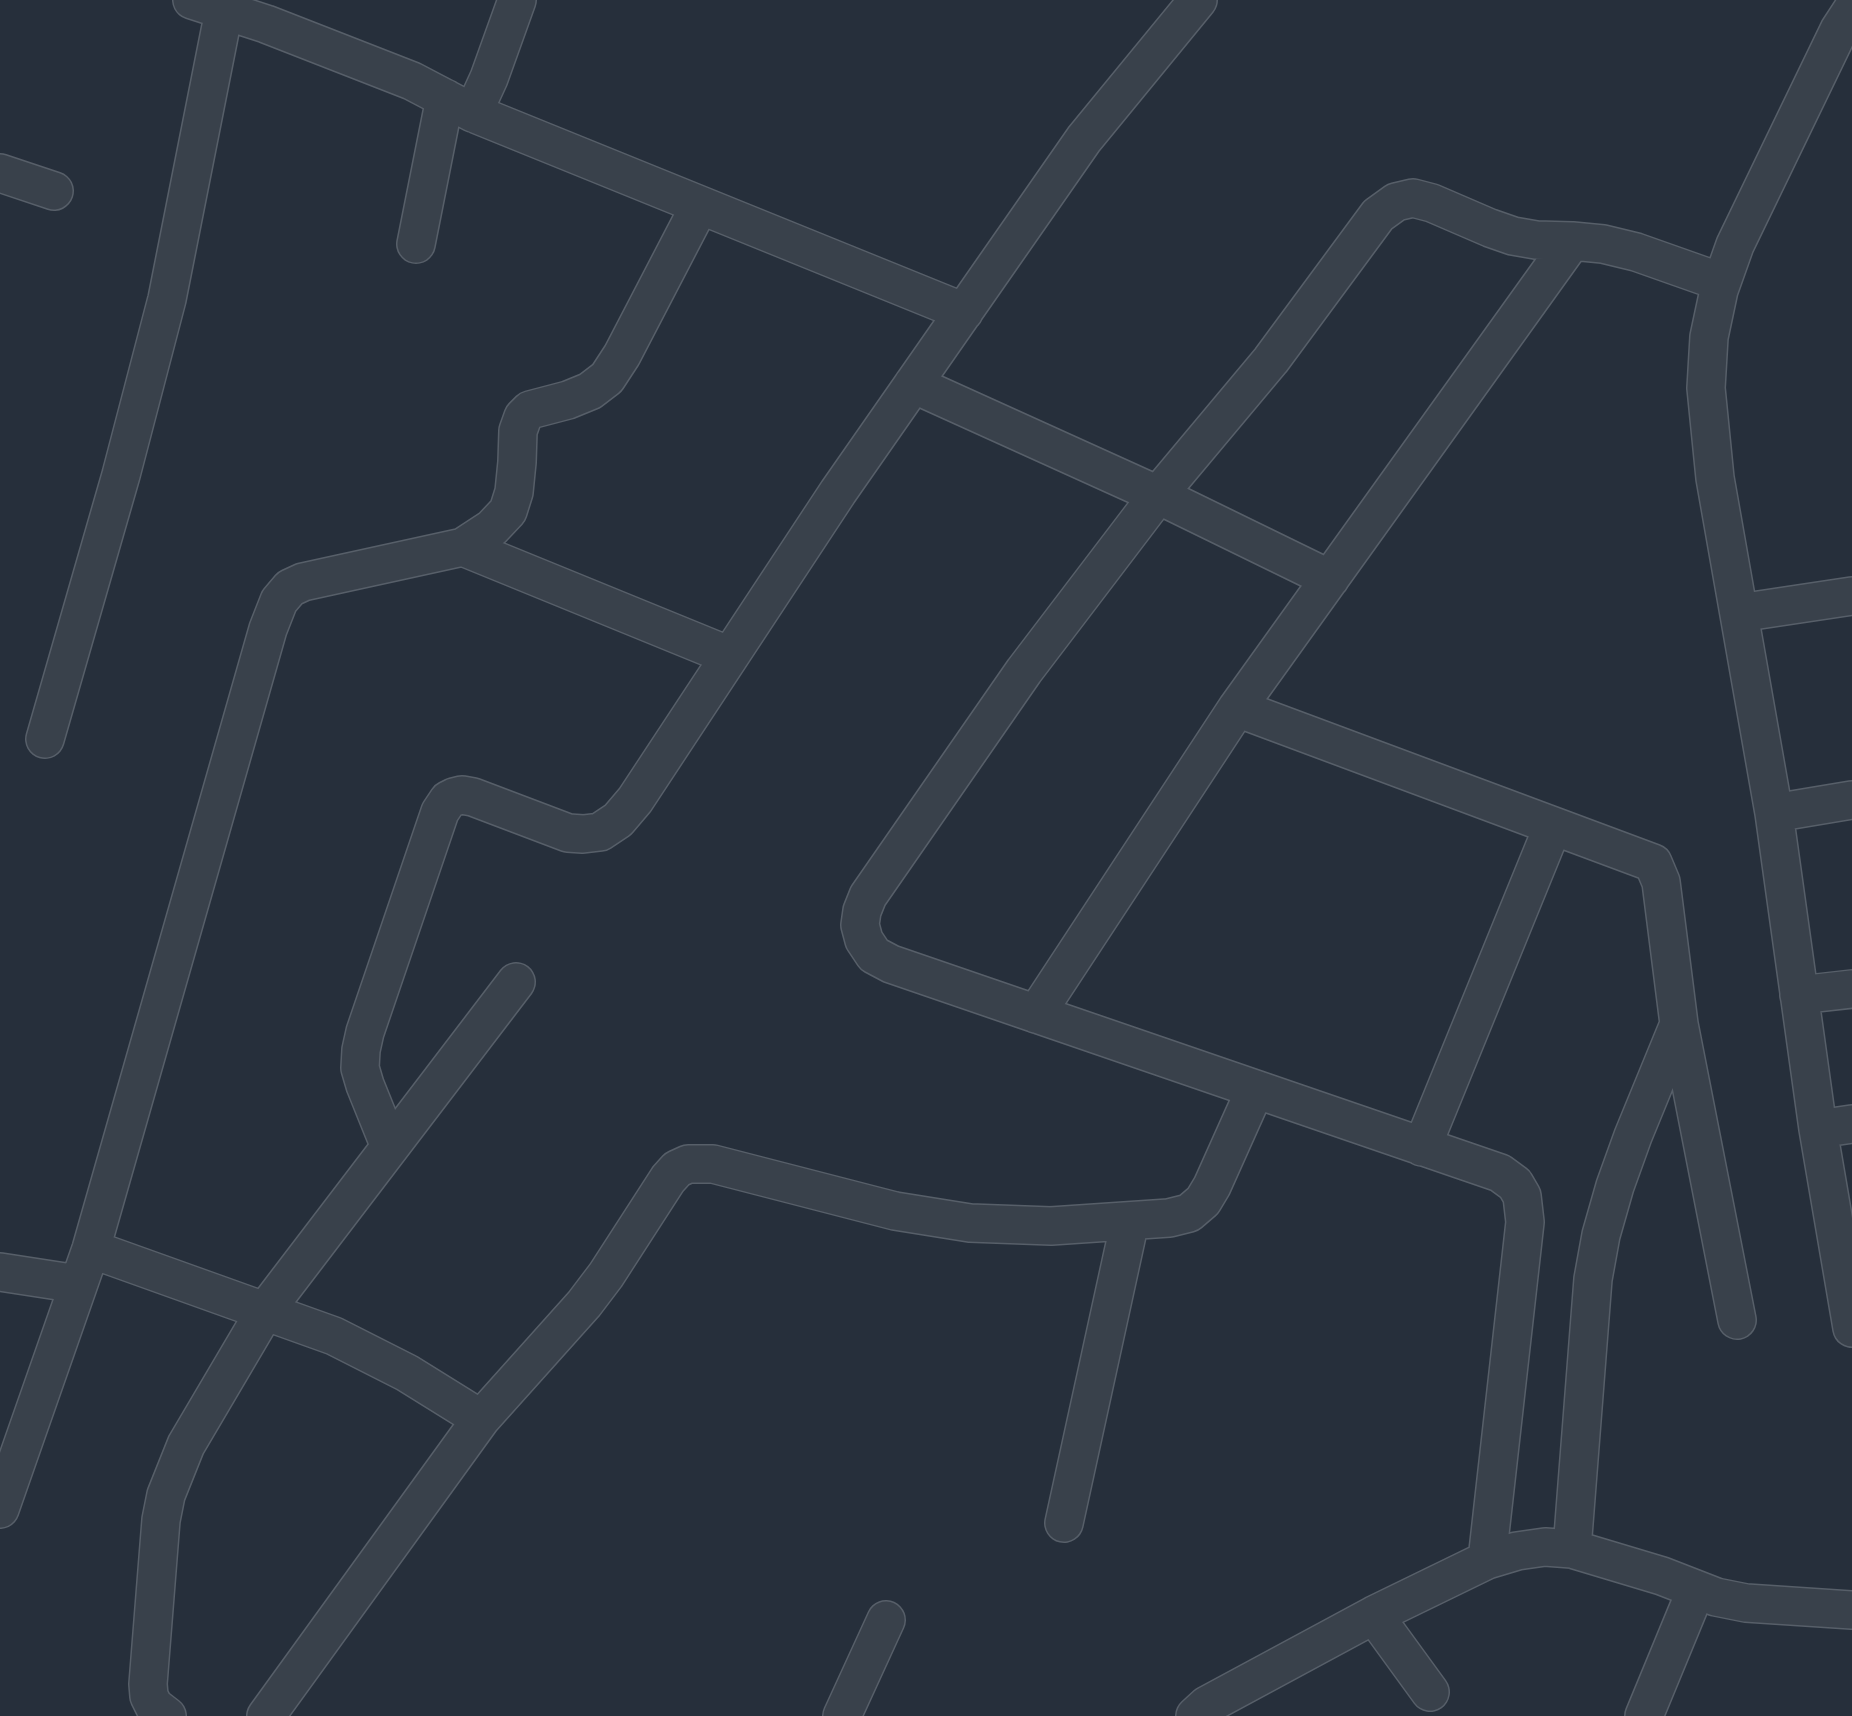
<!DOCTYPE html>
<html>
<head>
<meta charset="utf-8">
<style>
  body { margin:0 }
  canvas { display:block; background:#262f3b }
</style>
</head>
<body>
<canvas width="1852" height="1716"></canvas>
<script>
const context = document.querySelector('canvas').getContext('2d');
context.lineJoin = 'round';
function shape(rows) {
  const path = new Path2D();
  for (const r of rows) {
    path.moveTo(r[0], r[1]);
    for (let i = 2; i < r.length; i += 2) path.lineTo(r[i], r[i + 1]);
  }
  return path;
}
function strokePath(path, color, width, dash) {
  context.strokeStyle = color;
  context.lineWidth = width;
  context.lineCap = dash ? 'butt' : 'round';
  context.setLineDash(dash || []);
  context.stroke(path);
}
const minor = shape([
  [192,0,266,24,412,81,473,113,489,78,517,0],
  [1852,10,1839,30,1735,245,1719,290,1709,337,1706,388,1715,478,1774,813,1818,1129,1852,1328],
  [473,113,964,312],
  [0,173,54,191],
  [416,244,445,98],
  [913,384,1158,495,1330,579],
  [463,547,730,656],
  [1739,613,1852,596],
  [1237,708,1653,863,1661,882,1679,1024,1737,1320],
  [45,739,121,475,167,299,224,11],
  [1774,813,1852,800],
  [1799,995,1852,989],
  [1036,1014,1237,708,1572,241],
  [1818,1129,1852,1124],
  [390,1147,365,1085,360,1068,361,1050,365,1032,440,812,448,800,454,797,462,795,473,797,568,833,583,834,600,832,618,820,635,800,838,492,1084,139,1198,0],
  [1422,1147,1553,826],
  [91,1249,334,1336,407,1373,481,1419],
  [0,1272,78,1284],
  [0,1509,91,1249,268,629,279,601,290,588,303,582,463,547,492,528,508,511,514,492,517,462,518,431,523,417,530,410,568,400,590,391,607,378,622,355,700,205],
  [1064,1523,1130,1221],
  [1572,1549,1593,1279,1601,1235,1615,1186,1633,1136,1679,1024],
  [1487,1560,1525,1222,1522,1196,1515,1184,1500,1173,891,964,874,955,864,940,860,925,862,911,868,896,1024,671,1158,495,1271,360,1378,215,1396,202,1413,198,1432,203,1490,228,1513,236,1536,240,1572,241,1603,244,1636,252,1721,282],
  [1374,1615,1430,1692],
  [167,1716,154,1706,149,1696,148,1684,161,1520,166,1495,186,1445,265,1311,516,982],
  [266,1716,481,1419,584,1304,606,1275,668,1179,677,1169,688,1164,713,1164,895,1211,970,1223,1051,1226,1169,1218,1189,1213,1203,1201,1212,1186,1255,1090],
  [842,1716,886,1620],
  [1195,1716,1207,1705,1374,1615,1487,1560,1517,1551,1545,1547,1572,1549,1662,1576,1716,1597,1746,1603,1852,1610],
  [1644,1716,1696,1590]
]);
strokePath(minor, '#575f69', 40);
strokePath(minor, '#39414b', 37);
</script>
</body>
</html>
